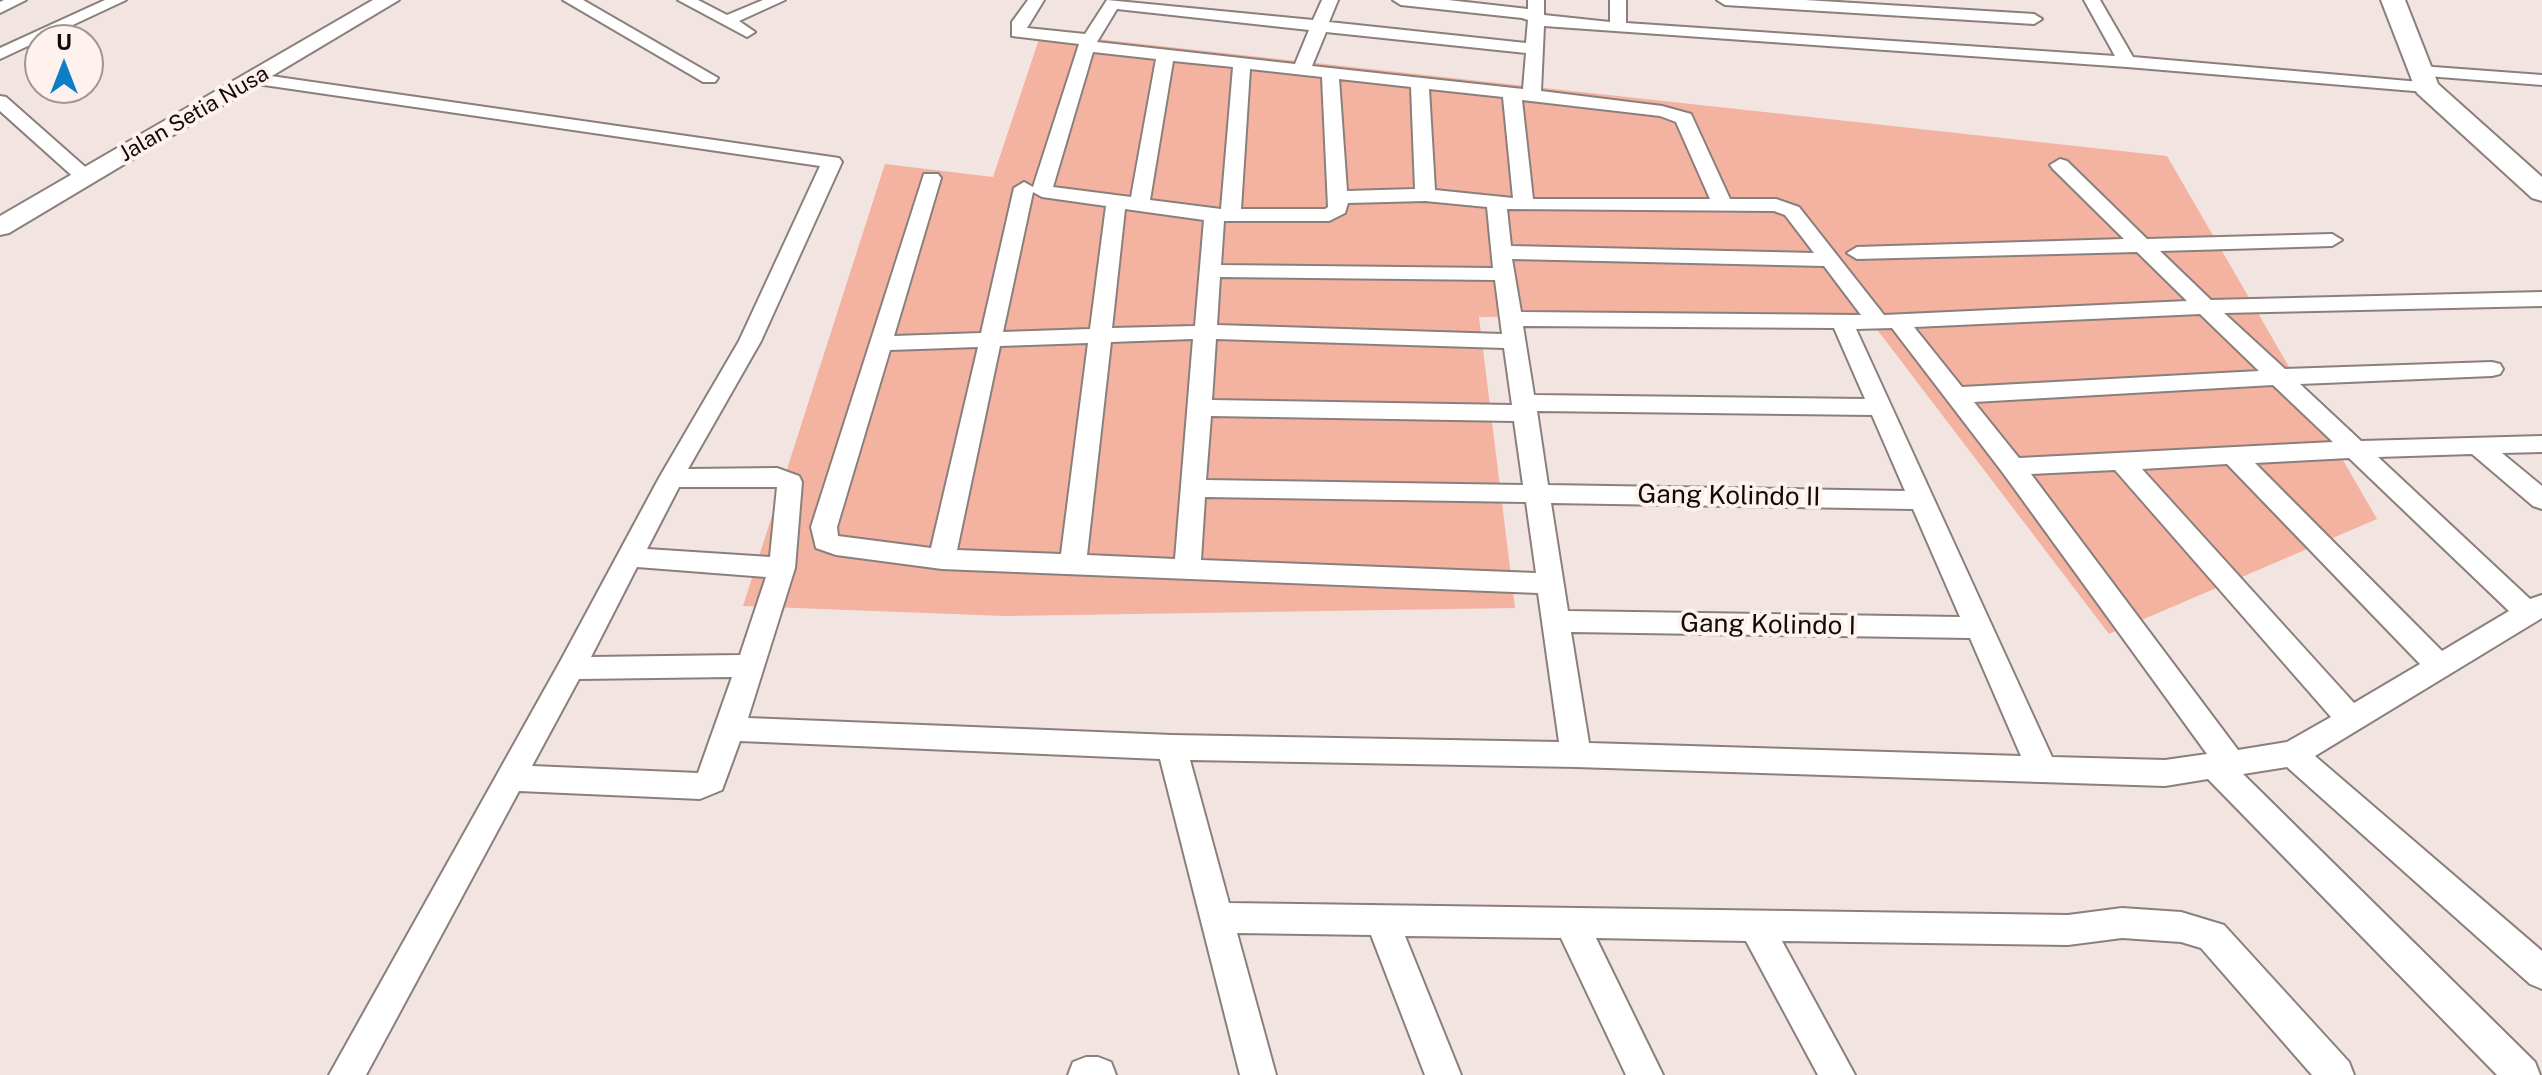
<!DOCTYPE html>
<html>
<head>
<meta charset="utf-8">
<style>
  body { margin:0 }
  #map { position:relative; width:2542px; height:1075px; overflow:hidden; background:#f1e4e1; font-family:"Public Sans",sans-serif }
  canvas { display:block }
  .north { position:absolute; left:24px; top:24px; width:80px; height:80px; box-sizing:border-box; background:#fff1ee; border:2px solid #9f9593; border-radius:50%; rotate:0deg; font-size:22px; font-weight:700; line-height:32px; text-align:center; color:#100b0a }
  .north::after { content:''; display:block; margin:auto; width:28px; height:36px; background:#0d7fc9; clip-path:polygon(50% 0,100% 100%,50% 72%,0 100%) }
</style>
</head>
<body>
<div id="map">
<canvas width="2542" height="1075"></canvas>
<div class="north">U</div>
</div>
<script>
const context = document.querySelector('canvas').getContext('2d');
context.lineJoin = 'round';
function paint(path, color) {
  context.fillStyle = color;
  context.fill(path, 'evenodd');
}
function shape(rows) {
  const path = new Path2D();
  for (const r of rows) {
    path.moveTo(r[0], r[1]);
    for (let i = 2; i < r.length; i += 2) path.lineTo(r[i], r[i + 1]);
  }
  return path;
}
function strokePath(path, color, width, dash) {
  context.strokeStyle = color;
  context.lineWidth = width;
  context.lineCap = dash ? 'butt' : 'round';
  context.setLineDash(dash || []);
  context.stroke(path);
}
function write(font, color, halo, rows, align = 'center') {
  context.font = font + ' "Public Sans",sans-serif';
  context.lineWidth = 8;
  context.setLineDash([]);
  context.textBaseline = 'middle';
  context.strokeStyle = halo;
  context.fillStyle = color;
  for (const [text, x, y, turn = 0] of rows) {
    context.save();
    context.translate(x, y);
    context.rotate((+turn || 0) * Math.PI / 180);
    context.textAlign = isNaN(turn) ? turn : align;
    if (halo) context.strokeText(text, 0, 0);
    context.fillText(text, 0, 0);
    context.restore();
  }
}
paint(shape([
  [1041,33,2167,156,2377,519,2109,634,1866,315,1479,317,1515,608,1005,616,743,606,885,164,993,177]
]), '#f4b2a0');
const minor = shape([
  [4,0,26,0,0,13,0,2,4,0],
  [105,0,126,0,0,59,0,48,105,0],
  [563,0,583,0,718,78,715,82,703,82,563,0],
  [678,0,698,0,727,15,763,0,785,0,739,21,755,32,747,37,678,0],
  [1028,0,1044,0,1027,28,1085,34,1107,0,1313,20,1322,0,1338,0,1329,22,1526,43,1528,20,1522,18,1401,5,1393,0,1448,0,1528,9,1528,0,1544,0,1544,15,1610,22,1610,0,1626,0,1626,23,2115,56,2084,0,2100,0,2133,57,2432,83,2435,87,2426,92,2127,67,1544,26,1541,91,1662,106,1691,114,1730,199,1776,199,1799,207,1884,315,2187,301,2137,252,1857,259,1847,253,1857,247,2124,239,2053,169,2050,165,2060,159,2067,161,2147,239,2332,234,2342,240,2332,246,2160,251,2211,300,2542,292,2542,306,2224,313,2285,369,2492,362,2500,364,2503,369,2500,374,2492,376,2300,384,2361,441,2542,436,2542,452,2502,453,2542,486,2542,509,2533,506,2472,454,2378,457,2530,599,2542,595,2542,618,2315,756,2542,951,2542,989,2530,984,2287,767,2243,774,2535,1062,2540,1075,2497,1075,2208,779,2165,786,1576,767,1190,760,1229,903,2068,915,2122,908,2181,912,2224,925,2349,1062,2354,1075,2312,1075,2201,948,2181,942,2122,938,2068,945,1782,941,1855,1075,1818,1075,1746,941,1596,938,1663,1075,1626,1075,1561,938,1405,936,1461,1075,1425,1075,1371,935,1237,933,1276,1075,1240,1075,1160,759,740,741,722,790,700,799,519,791,366,1075,329,1075,561,660,659,478,739,341,820,166,257,84,248,79,251,75,257,74,839,158,842,162,761,341,688,469,777,468,799,476,802,482,795,568,748,718,1172,735,1559,742,1538,593,942,569,836,555,816,548,811,527,924,174,938,174,941,178,894,336,981,333,1014,188,1024,182,1033,187,1079,44,1012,36,1012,22,1028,0],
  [1117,9,1309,30,1295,64,1097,42,1117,9],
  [1326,32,1526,53,1523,89,1312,66,1326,32],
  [1093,52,1156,59,1131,197,1053,187,1093,52],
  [1173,61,1233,67,1221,209,1150,200,1173,61],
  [1250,69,1322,77,1328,207,1325,209,1241,209,1250,69],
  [1339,79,1411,87,1415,189,1347,191,1339,79],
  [1429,89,1503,97,1513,198,1435,190,1429,89],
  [1522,100,1660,116,1676,122,1710,199,1533,199,1522,100],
  [1033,192,1042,197,1106,206,1090,329,1003,332,1033,192],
  [1425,201,1487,207,1493,268,1221,265,1224,221,1329,221,1345,213,1348,203,1425,201],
  [1125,209,1204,220,1195,326,1112,328,1125,209],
  [1507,209,1774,211,1785,215,1814,253,1511,246,1507,209],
  [1512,259,1824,266,1861,315,1521,312,1512,259],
  [1220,277,1495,280,1502,334,1217,325,1220,277],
  [2200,314,2259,371,1962,387,1914,327,2200,314],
  [1523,326,1834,328,1865,399,1534,395,1523,326],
  [1892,328,2003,473,2207,754,2165,760,2052,757,1856,329,1892,328],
  [1193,339,1175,559,1087,555,1111,342,1193,339],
  [1216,339,1504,348,1512,405,1212,400,1216,339],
  [1088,343,1061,554,957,550,1000,346,1088,343],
  [978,347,931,548,838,536,837,527,890,350,978,347],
  [2273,385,2333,442,2019,458,1974,402,2273,385],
  [1537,411,1872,415,1905,491,1548,485,1537,411],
  [1211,416,1514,421,1523,485,1206,480,1211,416],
  [2349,458,2509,611,2442,651,2255,463,2349,458],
  [2227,464,2420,664,2354,703,2142,469,2227,464],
  [2115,470,2331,717,2287,742,2238,750,2031,474,2115,470],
  [679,487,777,487,770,557,647,549,679,487],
  [1205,497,1526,502,1536,573,1201,560,1205,497],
  [1551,503,1913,509,1960,617,1568,611,1551,503],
  [637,567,766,577,740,655,591,657,637,567],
  [1571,632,1970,638,2021,756,1589,743,1571,632],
  [732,677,698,773,532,766,579,679,732,677],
  [1717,0,1805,0,2034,14,2042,19,2034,24,1725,5,1717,0],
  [2420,66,2542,75,2542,85,2414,75,2411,71,2420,66],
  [0,96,6,97,92,173,95,177,92,181,78,181,0,111,0,96],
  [1086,1057,1098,1057,1111,1062,1116,1075,1068,1075,1073,1062,1086,1057]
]);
const tertiary = shape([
  [373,0,399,0,9,233,0,235,0,216,373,0]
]);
const secondary = shape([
  [2381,0,2405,0,2438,84,2542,177,2542,201,2532,198,2417,93,2381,0]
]);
strokePath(minor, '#8b7f7c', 4);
strokePath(tertiary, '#8b7f7c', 4);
strokePath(secondary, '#8b7f7c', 4);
paint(minor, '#fff');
paint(tertiary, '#fff');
paint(secondary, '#fff');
write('22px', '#100b0a', '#fff1ee', [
  ["Jalan Setia Nusa",194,114,-30]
]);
write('26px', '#100b0a', '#fff1ee', [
  ["Gang Kolindo II",1729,496,1],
  ["Gang Kolindo I",1768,625,1]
]);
</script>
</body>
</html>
